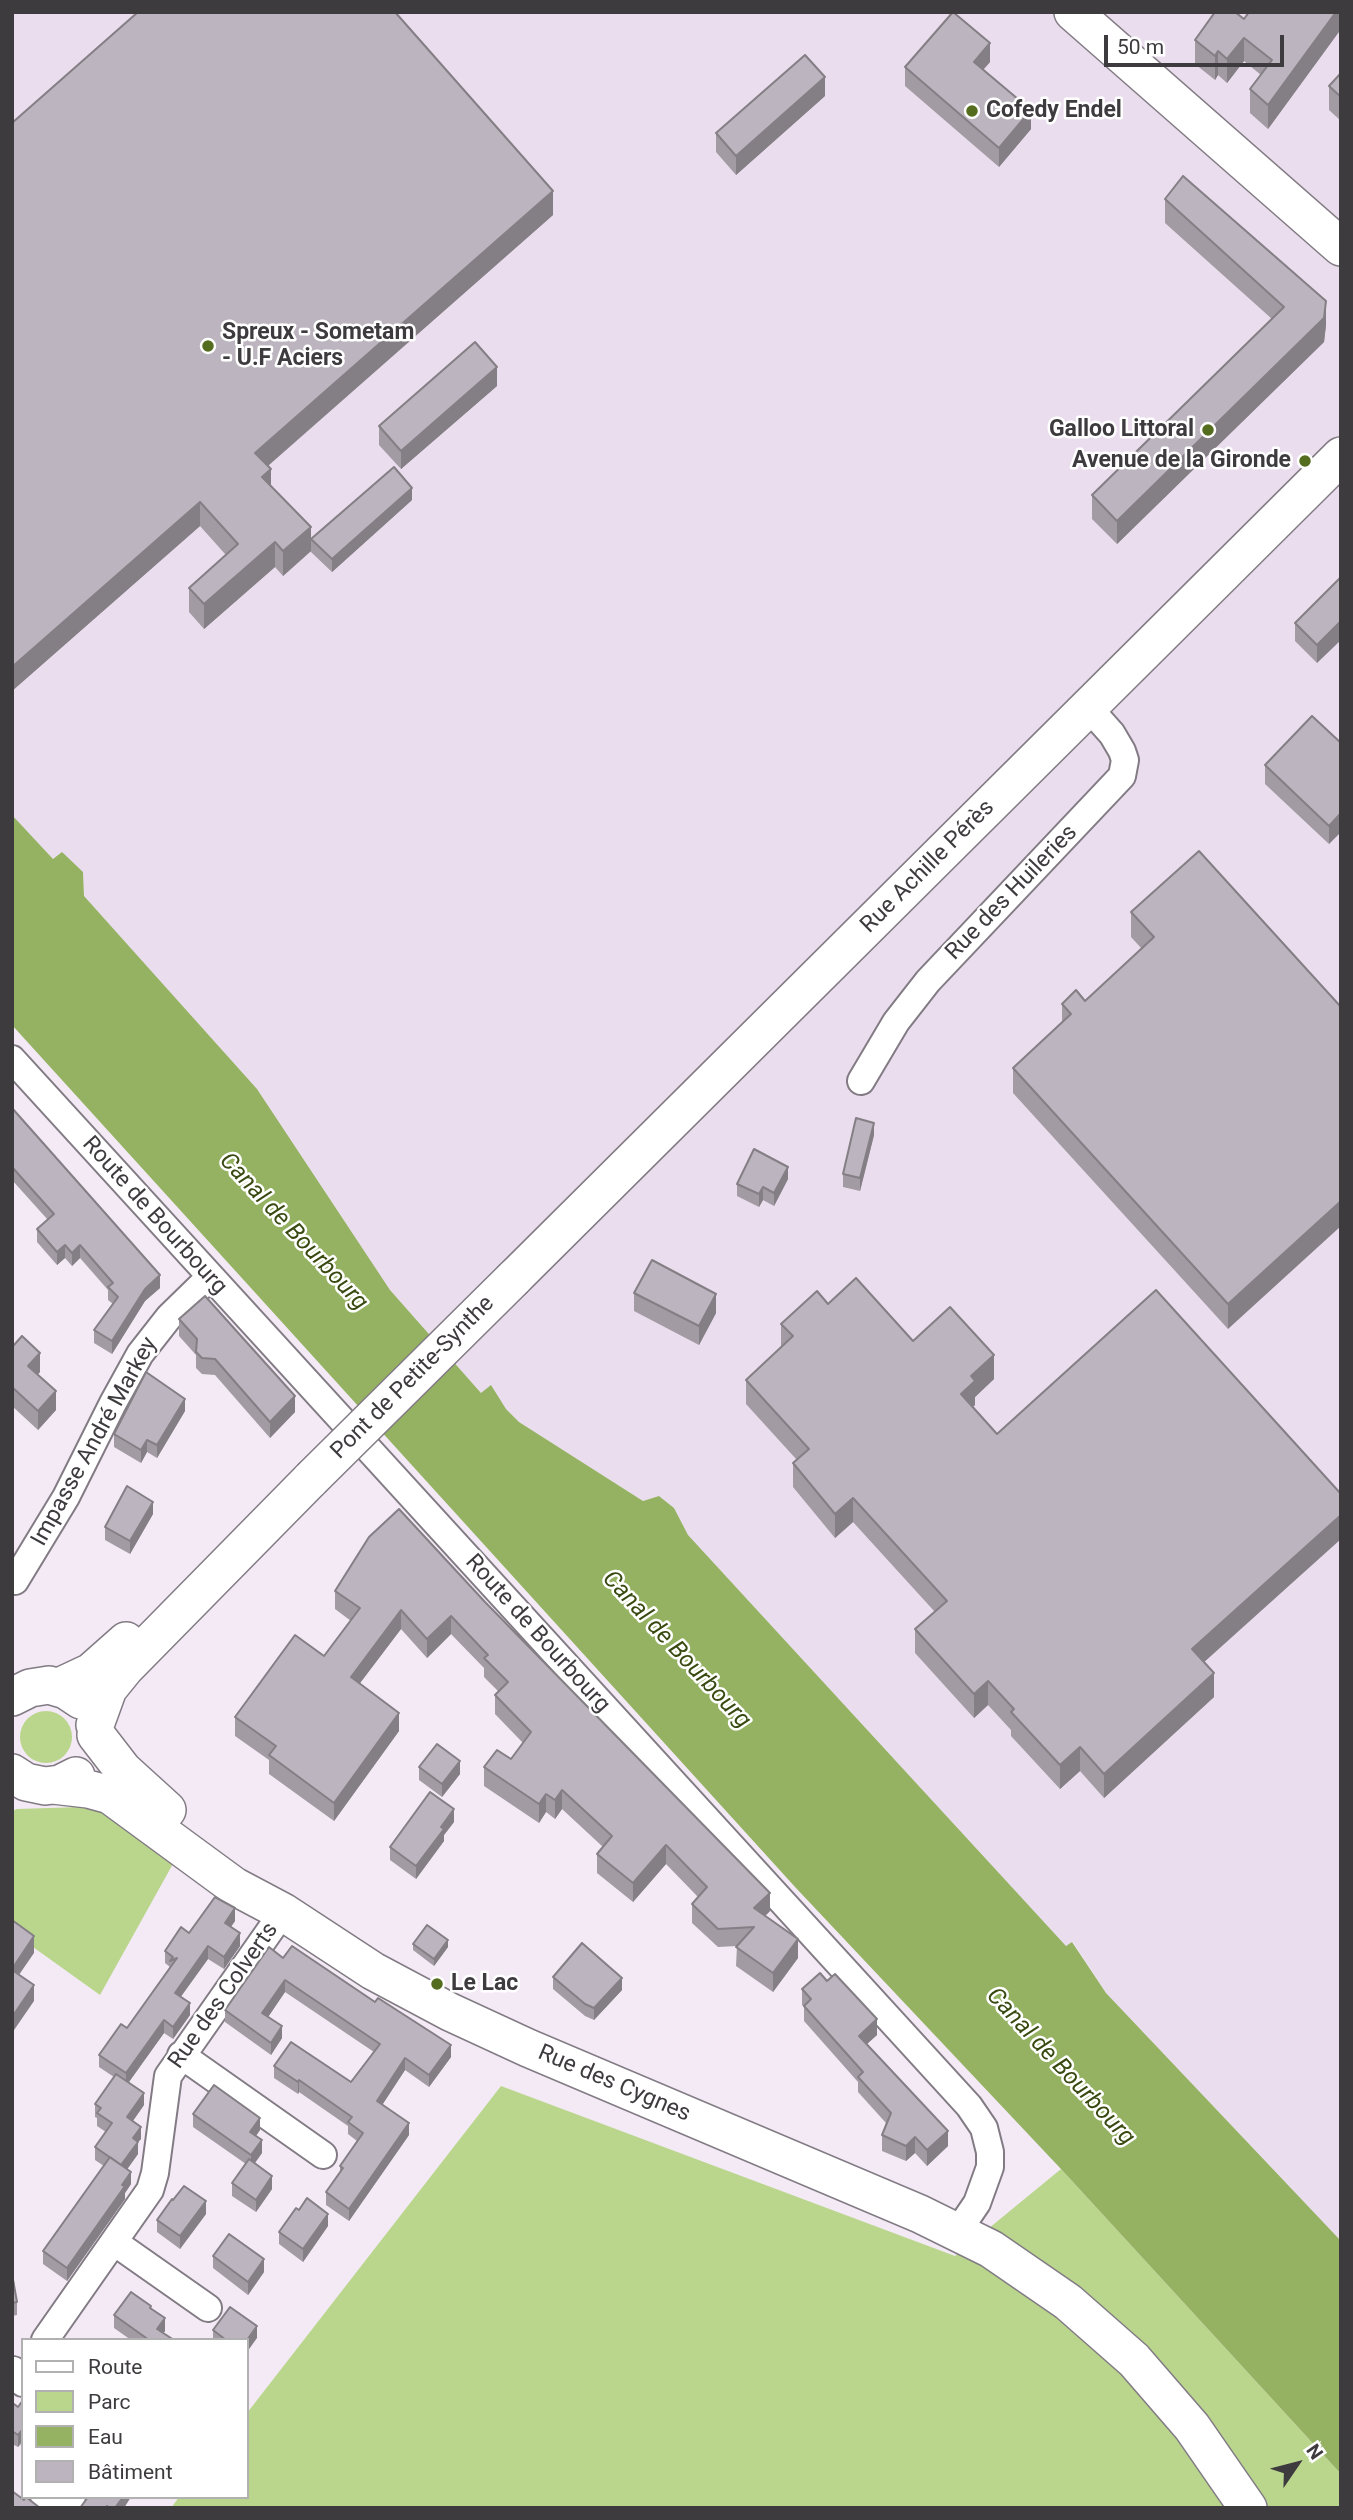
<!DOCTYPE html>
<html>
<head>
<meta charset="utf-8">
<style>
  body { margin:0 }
  #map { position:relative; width:1353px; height:2520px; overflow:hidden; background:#f3eaf5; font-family:Roboto,sans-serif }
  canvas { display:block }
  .frame { position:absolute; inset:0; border:14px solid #3e3b3f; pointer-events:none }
  .legend { position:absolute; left:21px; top:2338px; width:228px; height:161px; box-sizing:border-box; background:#fff; border:2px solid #b2b1b2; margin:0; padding:9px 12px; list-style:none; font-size:21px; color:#3e3b3f }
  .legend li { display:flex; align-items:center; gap:14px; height:35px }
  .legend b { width:35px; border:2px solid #b2b1b2 }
  .north { position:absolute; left:1262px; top:2429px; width:70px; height:70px; -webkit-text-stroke:5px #fff; paint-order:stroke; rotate:55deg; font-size:19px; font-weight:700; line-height:28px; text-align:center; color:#3e3b3f }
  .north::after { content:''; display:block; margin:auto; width:24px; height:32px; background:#3e3b3f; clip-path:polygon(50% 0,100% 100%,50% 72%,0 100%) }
  .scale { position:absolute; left:1104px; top:35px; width:180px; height:32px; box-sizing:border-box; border:4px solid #3e3b3f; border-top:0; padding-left:9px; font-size:21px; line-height:24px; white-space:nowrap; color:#3e3b3f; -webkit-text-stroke:5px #fff; paint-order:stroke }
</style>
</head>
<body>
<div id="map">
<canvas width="1353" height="2520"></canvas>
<div class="frame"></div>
<ul class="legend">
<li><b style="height:9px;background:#fff"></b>Route</li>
<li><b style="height:19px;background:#bad68d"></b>Parc</li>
<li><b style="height:19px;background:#95b263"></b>Eau</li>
<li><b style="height:19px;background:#bcb4be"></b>Bâtiment</li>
</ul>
<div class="north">N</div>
<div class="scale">50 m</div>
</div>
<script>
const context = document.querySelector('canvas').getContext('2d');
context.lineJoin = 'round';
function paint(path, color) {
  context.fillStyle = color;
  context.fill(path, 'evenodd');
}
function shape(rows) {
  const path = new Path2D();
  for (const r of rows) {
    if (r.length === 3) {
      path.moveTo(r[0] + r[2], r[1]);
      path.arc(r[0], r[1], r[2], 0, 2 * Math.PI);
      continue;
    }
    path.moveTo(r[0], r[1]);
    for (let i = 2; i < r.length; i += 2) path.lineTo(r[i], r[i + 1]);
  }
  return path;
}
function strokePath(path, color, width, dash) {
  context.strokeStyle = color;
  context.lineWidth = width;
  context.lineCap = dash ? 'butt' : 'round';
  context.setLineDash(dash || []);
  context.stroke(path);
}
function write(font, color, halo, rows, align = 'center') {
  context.font = font + ' Roboto,sans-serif';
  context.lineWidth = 5;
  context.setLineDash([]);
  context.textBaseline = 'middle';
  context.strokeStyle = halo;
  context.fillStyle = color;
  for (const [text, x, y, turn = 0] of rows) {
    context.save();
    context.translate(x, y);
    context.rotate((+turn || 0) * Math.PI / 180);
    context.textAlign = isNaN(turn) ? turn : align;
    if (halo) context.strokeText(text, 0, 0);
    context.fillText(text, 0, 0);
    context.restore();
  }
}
paint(shape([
  [12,12,1341,12,1341,2241,1106,1993,1073,1942,1066,1946,688,1535,674,1508,659,1496,643,1501,519,1422,506,1409,491,1385,482,1394,390,1290,257,1089,84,896,83,872,53,859,12,815]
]), '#eadded');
paint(shape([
  [46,1737,26],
  [81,1807,112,1812,174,1862,100,1995,12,1932,12,1811,17,1809],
  [501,2086,955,2256,1061,2169,1341,2474,1341,2508,171,2508,179,2497,247,2497,247,2413]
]), '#bad68d');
paint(shape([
  [12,815,53,859,62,852,83,872,84,896,257,1089,390,1290,481,1393,491,1385,506,1409,519,1422,643,1501,659,1496,674,1508,688,1535,1066,1946,1072,1942,1106,1993,1341,2241,1341,2474,1061,2169,796,1888,12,1025]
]), '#95b263');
const street = shape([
  [12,1059,969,2106,984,2128,990,2152,990,2167,977,2203,958,2231],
  [861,1081,896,1022,928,981,1122,776,1125,760,1122,751,1112,734,1088,707],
  [15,1581,66,1497,113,1403,140,1354,169,1317,210,1277],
  [181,2055,323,2155],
  [114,2242,208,2308],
  [45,2340,150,2190,155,2173,168,2076,283,1912],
  [13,2370,23,2383],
  [44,2497,48,2502,59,2505,64,2504,72,2497]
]);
const secondary = shape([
  [1073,12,1341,247],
  [514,1278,1341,456],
  [59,1687,91,1672,126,1641],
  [12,1697,30,1688,49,1685,66,1690,81,1700],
  [95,1725,108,1689,125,1668,311,1479],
  [96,1735,123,1770,167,1810],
  [12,1773,26,1782,45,1786,60,1784,76,1776],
  [53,1785,88,1789,110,1795,234,1886,283,1912,373,1971,450,2012,528,2048,920,2214,991,2249,1068,2302,1134,2360,1192,2427,1248,2508]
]);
strokePath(street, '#827b84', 30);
strokePath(secondary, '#827b84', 40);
strokePath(street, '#fff', 26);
strokePath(secondary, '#fff', 37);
const secondaryBridge = shape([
  [311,1479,514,1278]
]);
strokePath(secondaryBridge, '#827b84', 40, []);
strokePath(secondaryBridge, '#fff', 37);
paint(shape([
  [1341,12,1341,29,1268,129,1250,113,1250,89,1261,75,1244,61,1227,83,1218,75,1215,80,1195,64,1195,40,1244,19],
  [990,62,983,70,1031,129,999,167,905,86,905,67],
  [1341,73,1341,121,1329,110,1329,86],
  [825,96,736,175,716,152,716,133],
  [12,123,553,215,268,466,271,485,311,551,283,576,275,567,204,629,189,612,189,588,226,555,200,526,12,691],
  [1165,199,1326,325,1324,342,1117,544,1092,519,1092,495,1272,319,1165,223],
  [497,386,401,469,379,445,379,426],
  [412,500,332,572,311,552,311,539],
  [1341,577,1317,663,1295,641,1295,623],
  [1341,743,1329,844,1265,784,1265,765],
  [1131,912,1341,1007,1228,1329,1013,1093,1013,1068,1062,1023,1062,1004,1085,1001,1142,949,1131,937],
  [12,1108,160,1288,145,1301,112,1354,94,1343,94,1330,113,1304,108,1300,108,1290,80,1258,72,1266,65,1258,57,1265,37,1242,37,1229,48,1220,12,1180],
  [874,1135,860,1191,843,1187,843,1174],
  [788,1179,774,1206,763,1200,759,1207,737,1196,737,1184],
  [634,1293,716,1313,699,1345,634,1311],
  [828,1304,913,1341,994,1379,975,1397,975,1405,972,1407,1204,1662,1214,1697,1104,1798,1080,1771,1060,1789,1011,1736,1011,1730,988,1705,974,1718,915,1653,915,1629,935,1612,853,1522,835,1538,793,1487,793,1463,797,1460,746,1404,746,1380,781,1347,781,1324],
  [179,1319,295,1412,270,1438,215,1375,202,1374,196,1368,196,1355,179,1336],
  [12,1343,40,1372,38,1374,56,1410,38,1430,12,1406],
  [185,1411,157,1458,147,1452,141,1463,114,1447,114,1434],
  [153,1514,130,1554,105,1540,105,1527],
  [369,1537,770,1911,765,1916,798,1958,773,1992,736,1966,737,1946,718,1947,692,1923,692,1904,698,1897,666,1864,633,1902,597,1873,597,1854,603,1847,562,1809,555,1819,546,1812,539,1823,484,1786,484,1767,511,1759,523,1743,495,1714,495,1695,499,1692,484,1677,484,1668,451,1634,427,1658,401,1629,360,1683,399,1731,334,1821,269,1774,269,1760,235,1736,235,1717,324,1656,351,1621,335,1609,335,1591],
  [419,1767,460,1774,442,1797,419,1780],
  [454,1822,444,1835,444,1841,416,1879,390,1860,390,1847],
  [235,1921,231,1927,240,1946,224,1969,208,1959,180,1997,190,2015,173,2039,164,2033,129,2082,144,2105,133,2121,141,2139,138,2142,138,2154,127,2169,131,2184,125,2193,125,2199,67,2281,43,2264,43,2251,104,2166,95,2160,95,2147,106,2132,97,2126,97,2118,95,2117,95,2104,114,2077,99,2067,99,2055,127,2028,170,1967,165,1963,165,1951,189,1933],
  [413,1944,448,1947,434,1966,413,1950],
  [283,1958,451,2057,429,2087,405,2070,382,2105,409,2135,349,2221,326,2205,326,2192,340,2173,340,2166,357,2141,348,2134,348,2126,299,2092,298,2094,274,2078,274,2066,351,2082,374,2052,285,1992,268,2017,282,2038,271,2055,225,2022,225,2010],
  [553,1977,622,1990,594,2020,585,2016,553,1989],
  [802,1989,877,2035,867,2044,948,2146,927,2166,915,2153,906,2161,882,2151,882,2135,886,2123,858,2092,858,2082,804,2021,804,2007,802,2005],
  [193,2114,260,2130,256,2136,262,2153,255,2163,272,2189,256,2212,232,2196,232,2183,246,2164,193,2127],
  [206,2214,180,2249,157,2232,157,2220],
  [328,2226,303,2262,279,2244,279,2232],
  [213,2256,264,2272,248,2295,213,2268],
  [13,2274,17,2302,17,2315,12,2316],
  [151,2308,165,2331,163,2333,174,2340,131,2340,114,2328,114,2315],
  [213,2330,257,2338,247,2340,213,2340],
  [23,2400,23,2442,18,2447,12,2444,12,2406,18,2407]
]), '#a29ba3');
paint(shape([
  [1336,12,1341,12,1341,29,1268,129,1268,105],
  [1244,38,1244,61,1227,83,1227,59],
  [990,43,990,62,974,80,974,62],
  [1218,51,1218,75,1215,80,1215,56],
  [825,77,825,96,736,175,736,156],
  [1031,110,1031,129,999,167,999,148],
  [553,191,553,215,255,477,255,453],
  [1326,301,1326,325,1324,342,1117,544,1117,521],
  [497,367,497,386,401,469,401,451],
  [271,469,271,494,262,477],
  [412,488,412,500,332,572,332,559],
  [200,502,200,526,12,691,12,667],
  [311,527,311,551,283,576,283,551],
  [275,542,275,567,204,629,204,604],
  [1341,621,1341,640,1317,663,1317,645],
  [1341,813,1341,832,1329,844,1329,826],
  [874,1123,874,1135,860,1191,860,1178],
  [788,1167,788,1179,774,1206,774,1193],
  [763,1187,763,1200,759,1207,759,1194],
  [1341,1201,1341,1226,1228,1329,1228,1304],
  [65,1245,65,1258,57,1265,57,1252],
  [80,1245,80,1258,72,1266,72,1253],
  [160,1275,160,1288,145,1301,112,1354,112,1341,145,1289],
  [716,1294,716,1313,699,1345,699,1326],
  [40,1353,40,1372,28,1385,28,1366],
  [994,1355,994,1379,975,1397,975,1405,961,1418,961,1394,971,1376],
  [56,1391,56,1410,38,1430,38,1411],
  [295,1396,295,1412,270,1438,270,1422],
  [185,1399,185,1411,157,1458,157,1445],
  [147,1440,147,1452,141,1463,141,1450],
  [853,1498,853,1522,835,1538,835,1514],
  [153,1502,153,1514,130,1554,130,1541],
  [1341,1515,1341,1539,1192,1673,1192,1649],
  [401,1610,401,1629,351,1695,351,1677],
  [451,1616,451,1634,427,1658,427,1639],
  [1214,1673,1214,1697,1104,1798,1104,1774],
  [988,1681,988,1705,974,1718,974,1694],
  [399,1713,399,1731,334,1821,334,1803],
  [1080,1747,1080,1771,1060,1789,1060,1765],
  [460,1761,460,1774,442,1797,442,1784],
  [562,1790,562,1809,555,1819,555,1800],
  [546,1794,546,1812,539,1823,539,1804],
  [454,1809,454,1822,444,1835,444,1841,416,1879,416,1866,441,1827],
  [666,1845,666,1864,633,1902,633,1883],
  [770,1893,770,1911,754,1927,754,1908],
  [235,1908,235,1921,225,1935,225,1923],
  [240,1933,240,1946,224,1969,224,1957],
  [34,1936,34,1953,12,1985,12,1969],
  [798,1939,798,1958,773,1992,773,1973],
  [448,1940,448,1947,434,1966,434,1959],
  [208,1946,208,1959,175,2005,175,1993],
  [622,1978,622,1990,594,2020,594,2008],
  [285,1980,285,1992,262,2026,262,2013],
  [34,1985,34,2001,12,2033,12,2017],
  [190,2003,190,2015,173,2039,173,2027],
  [877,2019,877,2035,859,2051,859,2036],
  [164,2020,164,2033,126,2086,126,2073],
  [282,2026,282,2038,271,2055,271,2043],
  [451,2045,451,2057,429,2087,429,2075],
  [405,2058,405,2070,377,2113,377,2101],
  [299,2080,299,2092,298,2094,298,2082],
  [144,2093,144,2105,127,2129,127,2117],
  [260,2118,260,2130,250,2144,250,2132],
  [409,2123,409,2135,349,2221,349,2209],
  [141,2127,141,2139,138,2142,138,2154,121,2178,121,2165,133,2138],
  [948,2131,948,2146,927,2166,927,2150],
  [915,2137,915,2153,906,2161,906,2146],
  [262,2140,262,2153,251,2168,251,2155],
  [131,2172,131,2184,125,2193,125,2199,67,2281,67,2268],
  [272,2176,272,2189,256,2212,256,2200],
  [206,2201,206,2214,180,2249,180,2236],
  [328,2214,328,2226,303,2262,303,2249],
  [264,2259,264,2272,248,2295,248,2282],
  [165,2318,165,2331,158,2340,157,2329],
  [257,2326,257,2338,247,2352,247,2340],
  [22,2429,22,2441,18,2447,18,2435],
  [123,2497,131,2497,124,2508,115,2508]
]), '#847e85');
const building = shape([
  [138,12,395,12,553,191,255,453,271,469,262,477,311,527,283,551,275,542,204,604,189,588,238,544,200,502,12,667,12,123,138,12],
  [953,12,990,43,974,62,1031,110,999,148,905,67,953,12],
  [1215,12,1235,12,1244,19,1249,12,1336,12,1268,105,1250,89,1272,60,1244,38,1227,59,1218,51,1215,56,1195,40,1215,12],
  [805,55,825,77,736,156,716,133,805,55],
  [1341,73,1341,97,1329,86,1341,73],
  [1183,176,1326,301,1324,318,1117,521,1092,495,1284,307,1165,199,1183,176],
  [475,342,497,367,401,451,379,426,475,342],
  [394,467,412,488,332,559,311,539,394,467],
  [1341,577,1341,621,1317,645,1295,623,1341,577],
  [1312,716,1341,743,1341,813,1329,826,1265,765,1312,716],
  [1199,851,1341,1007,1341,1201,1228,1304,1013,1068,1071,1014,1062,1004,1076,990,1085,1001,1154,937,1131,912,1199,851],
  [12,1108,160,1275,145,1289,112,1341,94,1330,118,1297,108,1287,113,1283,80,1245,72,1253,65,1245,57,1252,37,1229,54,1214,12,1167,12,1108],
  [856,1118,874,1123,860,1178,843,1174,856,1118],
  [754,1149,788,1167,774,1193,763,1187,759,1194,737,1184,754,1149],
  [652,1260,716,1294,699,1326,634,1293,652,1260],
  [856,1278,913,1341,950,1307,994,1355,971,1376,975,1381,961,1394,997,1434,1156,1290,1341,1494,1341,1515,1192,1649,1214,1673,1104,1774,1080,1747,1060,1765,1011,1712,1014,1709,988,1681,974,1694,915,1629,947,1601,853,1498,835,1514,793,1463,809,1449,746,1380,793,1336,781,1324,817,1291,828,1304,856,1278],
  [205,1296,295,1396,270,1422,215,1359,202,1358,196,1352,197,1339,179,1319,205,1296],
  [22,1336,40,1353,28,1366,56,1391,38,1411,12,1387,12,1343,14,1345,22,1336],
  [146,1372,185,1399,157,1445,147,1440,141,1450,114,1434,146,1372],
  [127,1486,153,1502,130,1541,105,1527,127,1486],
  [399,1509,485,1602,770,1893,754,1908,798,1939,773,1973,736,1947,754,1927,718,1929,692,1904,707,1887,666,1845,633,1883,597,1854,612,1836,562,1790,555,1800,546,1794,539,1804,484,1767,497,1750,511,1759,531,1732,495,1695,508,1682,484,1658,488,1655,451,1616,427,1639,401,1610,351,1677,399,1713,334,1803,269,1755,276,1746,235,1717,295,1635,324,1656,360,1608,335,1591,369,1537,399,1509],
  [437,1744,460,1761,442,1784,419,1767,437,1744],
  [430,1792,454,1809,441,1827,444,1829,416,1866,390,1847,430,1792],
  [215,1897,235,1908,225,1923,240,1933,224,1957,208,1946,175,1993,190,2003,173,2027,164,2020,126,2073,99,2055,121,2024,127,2028,177,1958,170,1961,173,1957,165,1951,181,1927,189,1933,215,1897],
  [12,1920,34,1936,12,1969,12,1920],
  [427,1925,448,1940,434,1959,413,1944,427,1925],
  [582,1943,622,1978,594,2008,585,2004,553,1977,582,1943],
  [292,1946,375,2002,378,1998,451,2045,429,2075,405,2058,377,2101,409,2123,349,2209,326,2192,343,2168,340,2166,363,2133,348,2122,352,2117,299,2080,298,2082,274,2066,291,2042,351,2082,380,2044,285,1980,262,2013,282,2026,271,2043,225,2010,269,1947,283,1958,292,1946],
  [12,1970,34,1985,12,2017,12,1970],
  [820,1973,827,1981,835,1974,877,2019,859,2036,948,2131,927,2150,915,2137,906,2146,882,2135,891,2113,858,2077,863,2072,804,2006,811,1999,802,1989,820,1973],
  [116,2074,144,2093,127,2117,141,2127,133,2138,138,2142,121,2165,95,2147,112,2123,97,2113,101,2108,95,2104,116,2074],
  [214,2085,260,2118,250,2132,262,2140,251,2155,193,2114,214,2085],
  [110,2157,131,2172,122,2185,125,2186,67,2268,43,2251,110,2157],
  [249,2159,272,2176,256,2200,232,2183,249,2159],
  [184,2186,206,2201,180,2236,157,2220,172,2199,173,2200,184,2186],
  [307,2198,328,2214,303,2249,279,2232,296,2208,299,2210,307,2198],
  [229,2234,264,2259,248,2282,213,2256,229,2234],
  [12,2274,17,2302,12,2303,12,2274],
  [131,2292,151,2306,150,2308,165,2318,157,2329,174,2340,149,2340,114,2315,131,2292],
  [230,2307,257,2326,247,2340,226,2340,213,2330,230,2307],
  [23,2400,23,2429,18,2435,12,2431,12,2406,14,2404,18,2407,23,2400],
  [12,2491,24,2500,26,2497,40,2508,12,2508,12,2491],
  [88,2497,123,2497,115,2508,109,2508,107,2506,106,2508,80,2508,88,2497]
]);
paint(building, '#bcb4be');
strokePath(building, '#847e85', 2);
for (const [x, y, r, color] of [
  [972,111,7,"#536c1d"],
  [208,346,7,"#536c1d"],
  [1208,430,7,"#536c1d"],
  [1305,461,7,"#536c1d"],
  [437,1984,7,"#536c1d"]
]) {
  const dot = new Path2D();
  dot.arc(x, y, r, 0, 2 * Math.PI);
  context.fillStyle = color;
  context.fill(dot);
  strokePath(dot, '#fff', 2.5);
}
write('bold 23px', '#3e3b3f', '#fff', [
  ["Cofedy Endel",986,111],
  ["Spreux - Sometam",222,333],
  ["- U.F Aciers",222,359],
  ["Galloo Littoral",1194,430,"right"],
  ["Avenue de la Gironde",1291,461,"right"],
  ["Le Lac",451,1984]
], 'left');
write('23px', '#3e3b3f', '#fff', [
  ["Rue Achille Pérès",928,867,-45],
  ["Rue des Huileries",1012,893,-46],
  ["Route de Bourbourg",154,1216,48],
  ["Pont de Petite-Synthe",413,1378,-45],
  ["Impasse André Markey",95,1442,-61],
  ["Route de Bourbourg",537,1634,48],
  ["Rue des Colverts",224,1996,-55],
  ["Rue des Cygnes",614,2084,23]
]);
write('italic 24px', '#384a10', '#fff', [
  ["Canal de Bourbourg",293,1232,47],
  ["Canal de Bourbourg",676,1650,47],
  ["Canal de Bourbourg",1060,2067,47]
]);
</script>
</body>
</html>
